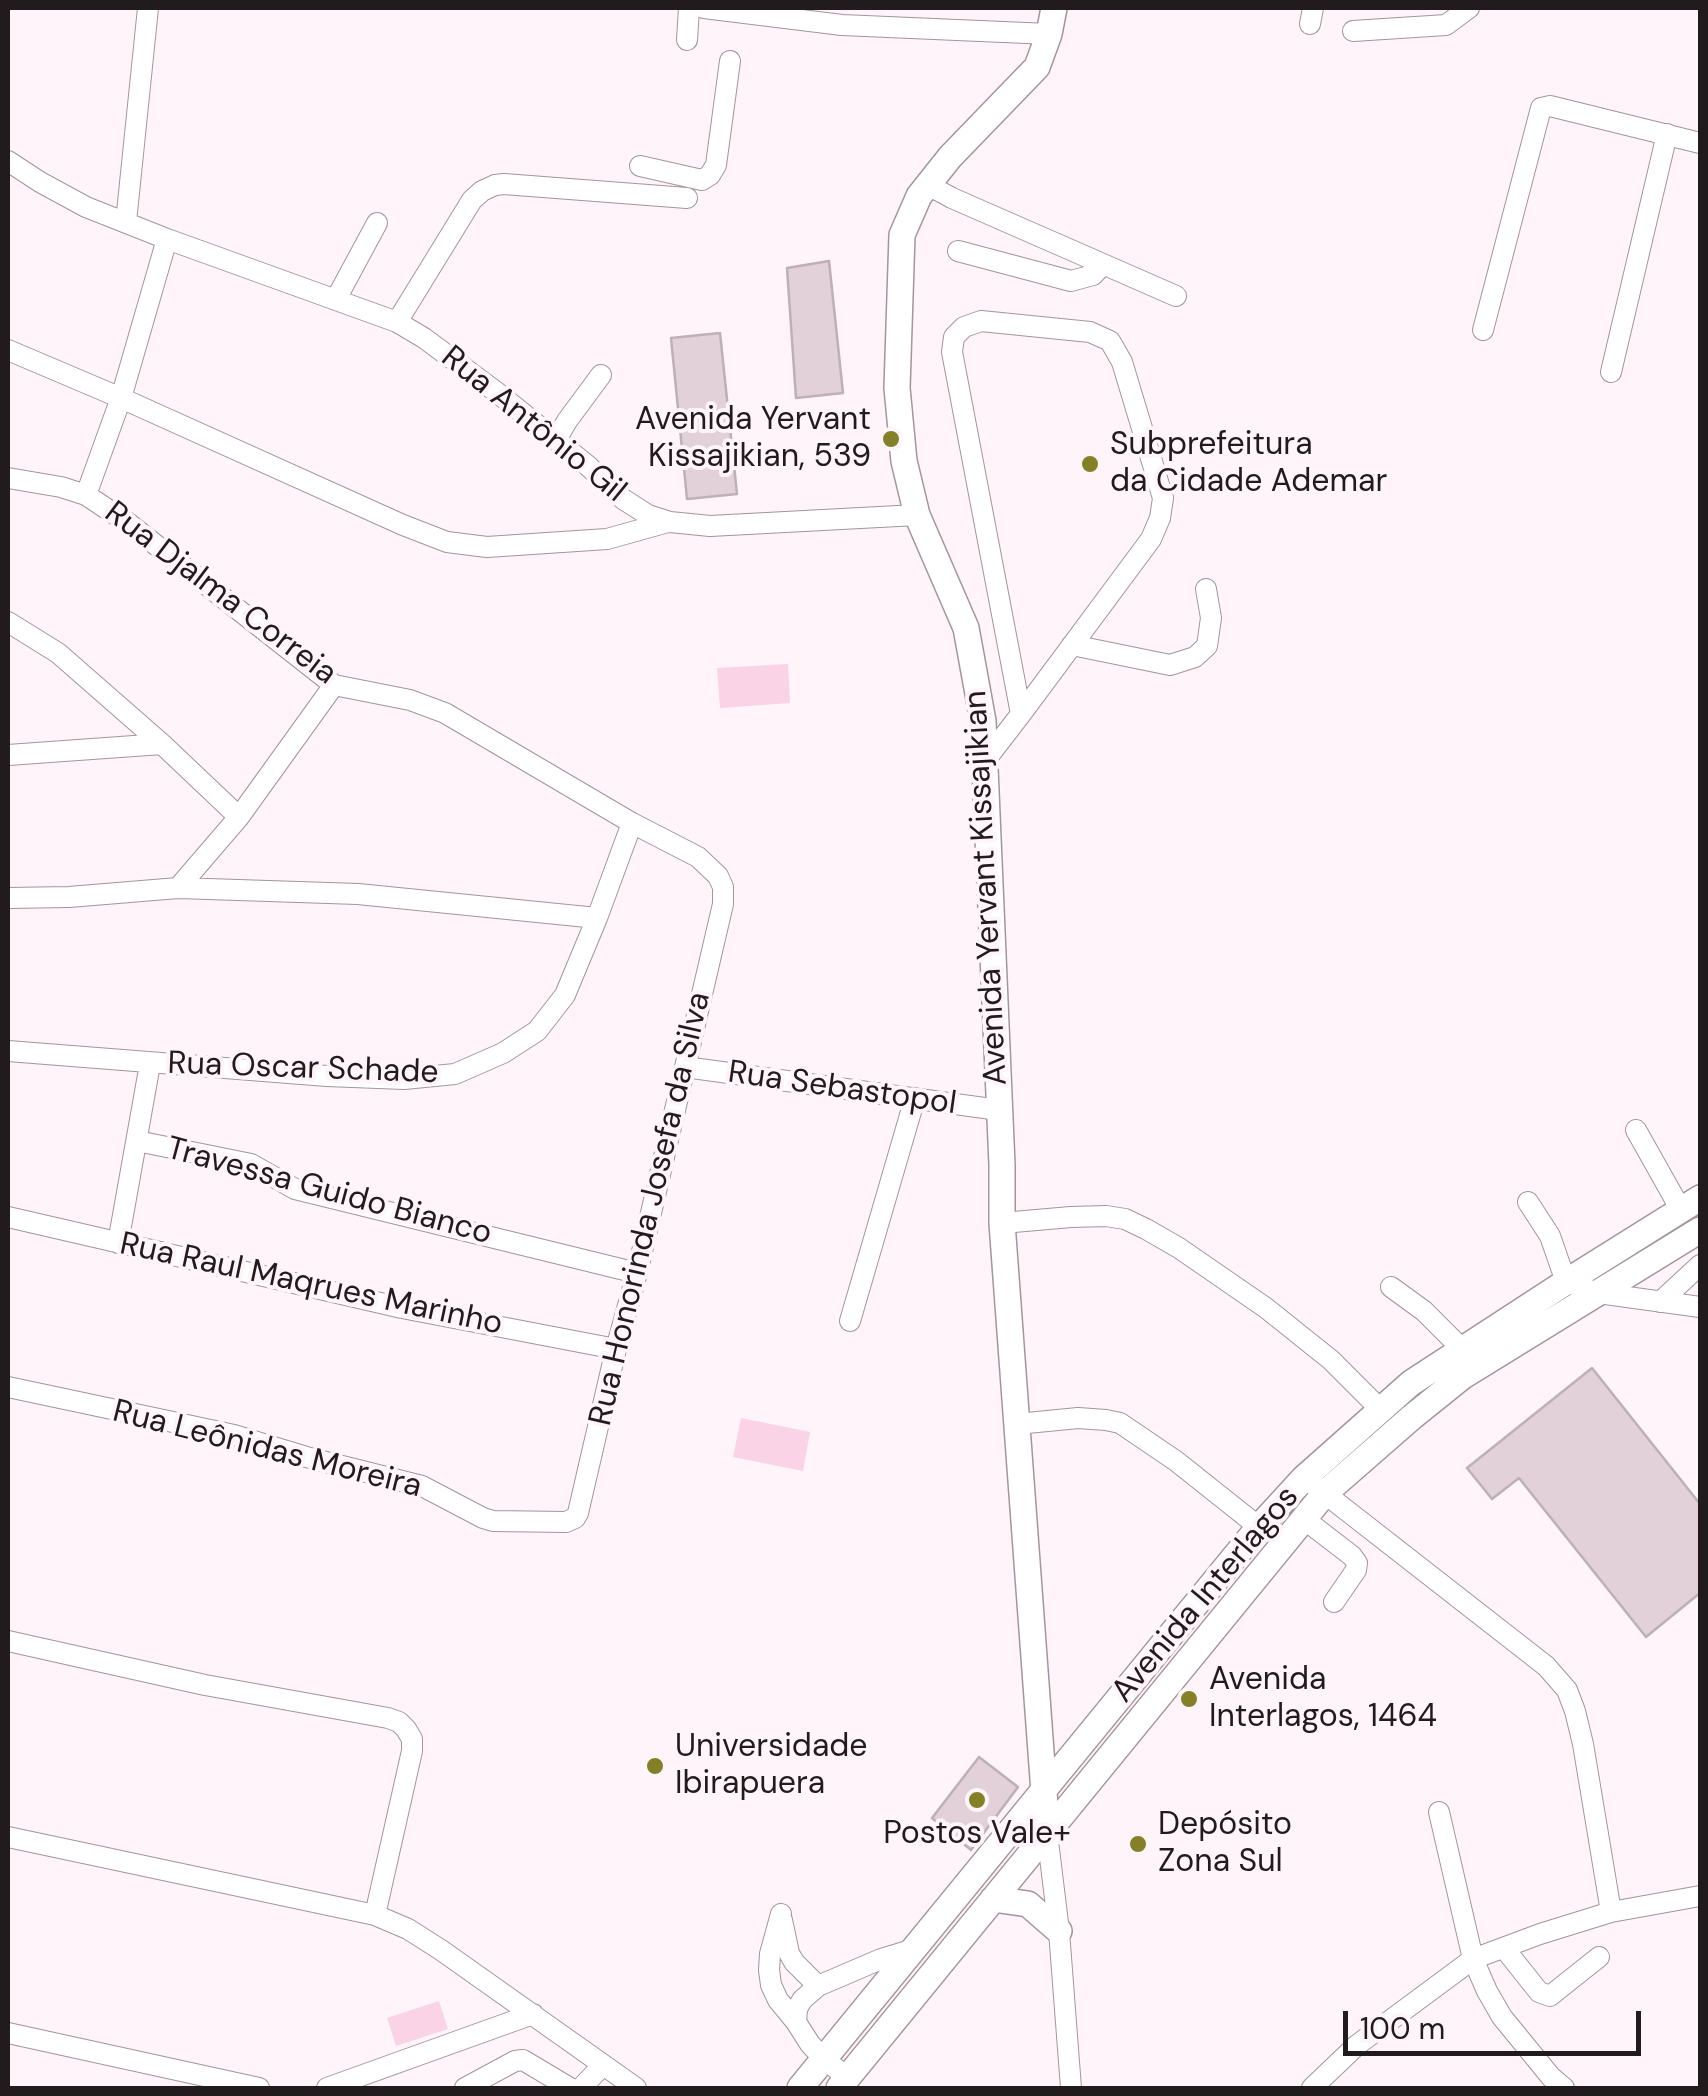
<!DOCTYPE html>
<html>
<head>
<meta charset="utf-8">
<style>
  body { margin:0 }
  #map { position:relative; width:1708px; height:2096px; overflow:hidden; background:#fef4f9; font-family:"DM Sans",sans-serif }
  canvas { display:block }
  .frame { position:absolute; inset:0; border:10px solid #211b1e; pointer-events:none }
  .scale { position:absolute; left:1343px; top:2011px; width:298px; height:45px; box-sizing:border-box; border:5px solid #211b1e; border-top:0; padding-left:12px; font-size:30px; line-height:35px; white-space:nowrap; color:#211b1e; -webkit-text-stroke:8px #fef4f9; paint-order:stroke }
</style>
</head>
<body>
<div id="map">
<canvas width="1708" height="2096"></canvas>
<div class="frame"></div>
<div class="scale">100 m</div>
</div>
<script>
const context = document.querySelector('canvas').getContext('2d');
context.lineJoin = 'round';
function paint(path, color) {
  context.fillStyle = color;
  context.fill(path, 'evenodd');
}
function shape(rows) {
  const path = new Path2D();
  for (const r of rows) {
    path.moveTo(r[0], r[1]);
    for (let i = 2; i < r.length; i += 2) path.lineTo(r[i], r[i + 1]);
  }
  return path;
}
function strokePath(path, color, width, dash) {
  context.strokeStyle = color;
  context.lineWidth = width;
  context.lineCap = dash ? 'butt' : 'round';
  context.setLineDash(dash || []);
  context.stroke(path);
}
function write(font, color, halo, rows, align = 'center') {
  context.font = font + ' "DM Sans",sans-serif';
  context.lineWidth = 8;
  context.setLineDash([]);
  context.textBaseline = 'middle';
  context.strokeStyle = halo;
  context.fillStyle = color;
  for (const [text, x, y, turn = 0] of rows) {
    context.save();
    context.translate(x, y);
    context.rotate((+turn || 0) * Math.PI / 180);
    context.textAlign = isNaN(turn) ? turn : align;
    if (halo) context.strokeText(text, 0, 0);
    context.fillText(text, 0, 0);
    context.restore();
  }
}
paint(shape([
  [788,664,790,703,720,708,717,668],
  [741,1418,810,1432,803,1471,733,1457],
  [439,2001,448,2029,396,2046,387,2018]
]), '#fad3e6');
const building = shape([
  [829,261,843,393,796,398,787,268,829,261],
  [720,333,737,494,687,499,671,338,720,333],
  [1592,1368,1700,1504,1700,1593,1646,1637,1519,1478,1492,1499,1467,1468,1592,1368],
  [979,1757,1018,1787,971,1850,932,1818,979,1757]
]);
paint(building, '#e2d1d9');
strokePath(building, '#bfafb7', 2.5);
const minor = shape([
  [704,8,842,25,1049,34],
  [1310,24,1313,8],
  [1353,31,1446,25,1469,8],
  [687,40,689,8],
  [8,161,40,182,86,207,167,239,397,322,424,338,499,394,587,465,623,499,648,515,670,522,710,526,917,515],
  [640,166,702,180,710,175,716,165,730,61],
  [928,185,952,198,1176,296],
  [126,222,148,8],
  [958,251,1071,281,1093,275,1103,264],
  [336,299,377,223],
  [397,322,472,200,482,191,495,185,504,184,687,198],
  [1483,330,1541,108,1550,106,1700,143],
  [8,350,121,398,403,525,447,542,487,547,607,539,668,522],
  [1611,372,1667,134],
  [556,440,567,421,601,375],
  [8,478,61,487,86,495,128,523,334,685,410,700,445,713,632,823,698,857,718,876,723,887,723,904,637,1273,616,1349,578,1513,575,1518,566,1522,493,1521,483,1518,422,1486,310,1458,234,1435,8,1387],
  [86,495,121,398,167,239],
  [8,622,58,653,162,744,239,817],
  [1072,645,1170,665,1195,657,1207,646,1211,618,1206,589],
  [8,755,162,744],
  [984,762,1021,714,1151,539,1160,518,1163,498,1122,362,1110,341,1090,332,981,321,964,327,954,337,952,352,1021,714],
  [178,888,358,894,597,918],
  [8,898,69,897,178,888,239,817,334,685],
  [8,1051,327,1076,404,1079,455,1074,503,1053,537,1031,565,995,597,918,632,823],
  [685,1067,999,1110],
  [1636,1130,1681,1210],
  [137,1141,251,1164,295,1189,637,1273],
  [1528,1202,1550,1236,1566,1282,1598,1293,1700,1307],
  [8,1217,402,1308,616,1349],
  [1002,1223,1071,1217,1106,1216,1125,1219,1146,1229,1179,1248,1266,1308,1331,1360,1380,1409],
  [118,1243,150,1064],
  [1391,1287,1424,1311,1463,1350],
  [1660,1302,1700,1265],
  [850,1321,915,1098],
  [1017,1424,1078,1418,1106,1420,1120,1423,1176,1461,1259,1527],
  [1314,1485,1546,1666,1567,1690,1575,1711,1583,1744,1611,1912],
  [1304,1519,1352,1556,1357,1563,1356,1570,1334,1602],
  [8,1641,205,1685,388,1718,399,1722,406,1729,412,1739,412,1751,375,1915],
  [1439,1812,1473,1959,1487,1991,1502,2017,1551,2077,1564,2088],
  [1047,1833,1059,1931,1071,2088],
  [8,1837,375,1915,408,1929,441,1950,636,2088],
  [781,1914,770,1954,769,1970,771,1985,778,2000,796,2022],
  [782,1920,789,1953,794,1962,818,1986],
  [1504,1948,1539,1992,1550,1996,1599,1957],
  [8,2033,259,2088],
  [848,2078,824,2059,810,2044,796,2022,797,2009,802,2000,818,1986,881,1959,914,1949],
  [327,2088,533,2014],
  [465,2088,515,2061,523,2060,570,2088],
  [581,2088,603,2065],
  [1312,2088,1357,2045,1473,1959,1540,1934,1611,1912,1700,1896]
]);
const major = shape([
  [1047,1833,1002,1223,1002,1165,983,721,966,628,917,515,904,461,897,388,902,235,919,196,950,157,1037,67,1049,34,1054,8],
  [993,1899,1028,1904,1059,1931],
  [800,2088,1259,1527,1304,1478,1411,1383,1566,1282,1700,1198],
  [839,2088,1325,1493,1412,1417,1463,1376,1700,1230]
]);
strokePath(minor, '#a4949c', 22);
strokePath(major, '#a4949c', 28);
strokePath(minor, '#fff', 20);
strokePath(major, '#fff', 25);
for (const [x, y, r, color] of [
  [891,439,10,"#838027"],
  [1090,464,10,"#838027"],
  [1189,1699,10,"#838027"],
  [655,1766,10,"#838027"],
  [977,1800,10,"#838027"],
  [1138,1844,10,"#838027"]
]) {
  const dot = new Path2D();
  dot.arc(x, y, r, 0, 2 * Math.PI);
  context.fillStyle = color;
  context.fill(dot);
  strokePath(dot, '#fef4f9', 4);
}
write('32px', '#211b1e', '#fef4f9', [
  ["Avenida Yervant",871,421,"right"],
  ["Kissajikian, 539",871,458,"right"],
  ["Subprefeitura",1110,446],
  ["da Cidade Ademar",1110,483],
  ["Avenida",1209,1681],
  ["Interlagos, 1464",1209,1718],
  ["Universidade",675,1748],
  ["Ibirapuera",675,1785],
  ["Depósito",1158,1826],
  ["Zona Sul",1158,1863],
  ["Postos Vale+",977,1835,"center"]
], 'left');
write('32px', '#211b1e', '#fef4f9', [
  ["Rua Antônio Gil",533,425,39],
  ["Rua Djalma Correia",220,594,37],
  ["Avenida Yervant Kissajikian",987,888,-93],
  ["Rua Oscar Schade",303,1069,2],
  ["Rua Sebastopol",842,1089,8],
  ["Travessa Guido Bianco",329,1192,15],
  ["Rua Honorinda Josefa da Silva",651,1209,-77],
  ["Rua Raul Maqrues Marinho",311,1285,12],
  ["Rua Leônidas Moreira",267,1450,14],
  ["Avenida Interlagos",1206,1595,-50]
]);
</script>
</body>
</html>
